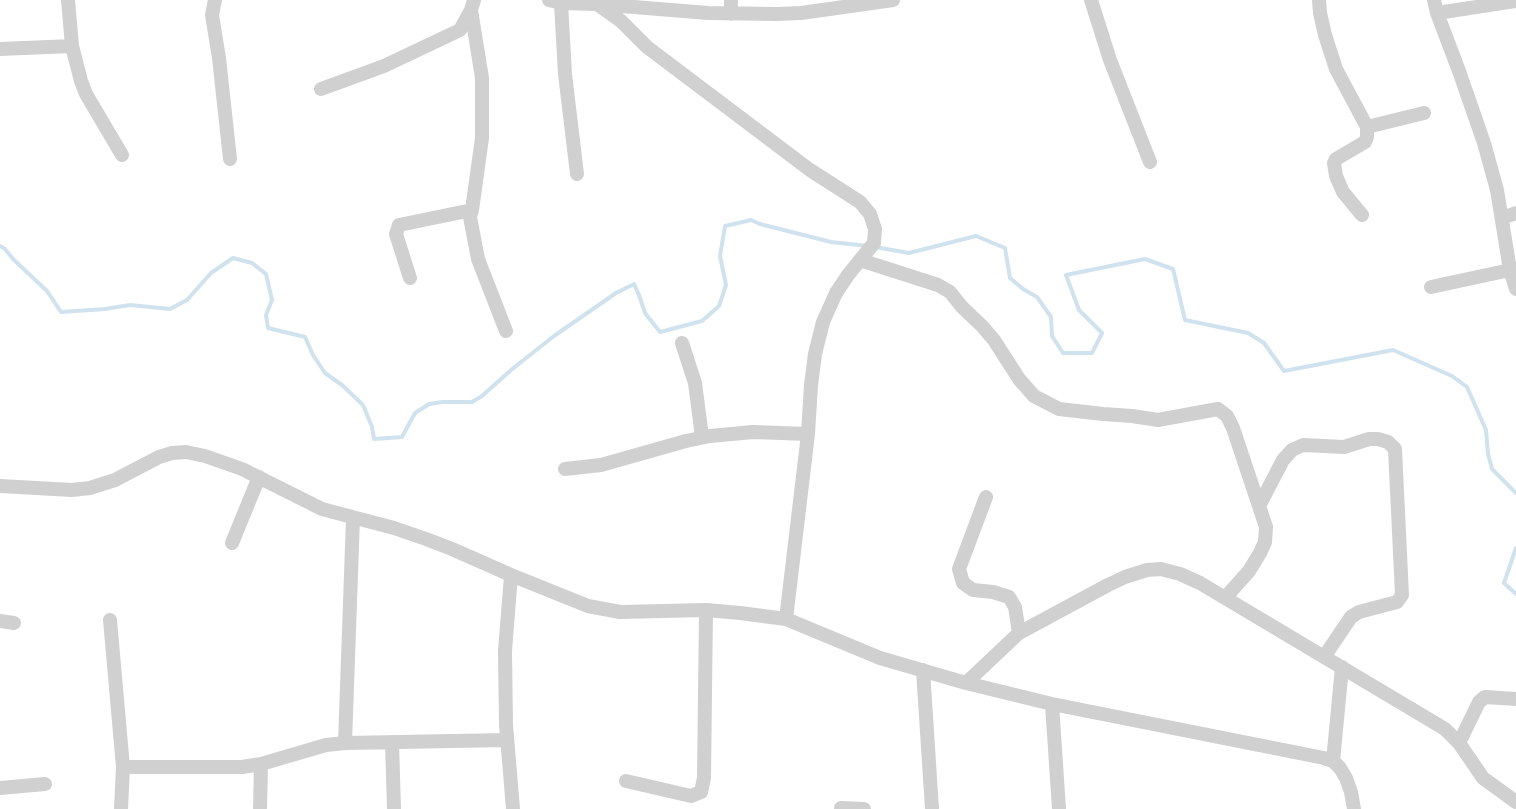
<!DOCTYPE html>
<html>
<head>
<meta charset="utf-8">
<style>
  body { margin:0 }
  canvas { display:block; background:#fff }
</style>
</head>
<body>
<canvas width="1516" height="809"></canvas>
<script>
const context = document.querySelector('canvas').getContext('2d');
context.lineJoin = 'round';
function shape(rows) {
  const path = new Path2D();
  for (const r of rows) {
    path.moveTo(r[0], r[1]);
    for (let i = 2; i < r.length; i += 2) path.lineTo(r[i], r[i + 1]);
  }
  return path;
}
function strokePath(path, color, width, dash) {
  context.strokeStyle = color;
  context.lineWidth = width;
  context.lineCap = dash ? 'butt' : 'round';
  context.setLineDash(dash || []);
  context.stroke(path);
}
strokePath(shape([
  [0,246,5,249,13,259,47,291,61,312,105,309,130,305,170,309,187,300,211,273,233,258,252,263,266,274,272,300,266,315,268,328,305,337,313,355,325,373,342,385,363,405,372,427,374,439,402,437,415,413,429,404,443,402,472,402,482,396,511,370,554,336,616,293,634,284,639,295,645,313,660,332,702,321,719,306,726,285,720,256,725,226,751,220,760,224,831,242,868,246],
  [875,247,909,253,976,236,1005,248,1010,278,1023,289,1037,297,1051,317,1052,336,1063,353,1092,353,1102,333,1079,310,1066,275,1145,259,1173,269,1185,320,1248,333,1264,343,1284,371,1393,350,1452,376,1467,387,1486,430,1488,454,1492,469,1516,493],
  [1516,548,1504,583,1516,594]
]), '#cfe2ee', 4);
strokePath(shape([
  [68,0,72,46,81,81,86,94,122,155],
  [215,0,212,15,219,58,230,159],
  [549,0,561,3,597,4,708,13,777,14,801,13,893,0],
  [595,0,597,4,621,21,647,47,810,170,860,202,870,214,875,229,874,243,848,275,836,293,823,322,815,354,811,385,808,434,786,619],
  [731,0,731,14],
  [1091,0,1110,60,1150,162],
  [1319,0,1320,13,1325,35,1336,69,1367,127,1367,137,1365,142,1336,159,1334,163,1336,176,1343,192,1362,215],
  [1434,0,1437,13,1459,71,1484,143,1497,190,1510,270,1516,269],
  [561,3,565,74,577,174],
  [471,10,482,78,482,138,472,210,470,217,478,259,506,331],
  [1437,13,1516,1],
  [0,49,72,46],
  [321,89,384,66,460,30,471,10,474,0],
  [1367,127,1424,113],
  [1502,218,1516,213],
  [860,260,938,285,950,292,962,307,982,326,994,340,1019,379,1034,396,1059,409,1103,414,1132,416,1158,420,1218,409,1227,416,1233,428,1266,527,1265,542,1260,553,1249,571,1225,598],
  [410,278,396,234,399,225,472,210],
  [1431,287,1510,270,1516,289],
  [682,343,695,383,702,437],
  [565,469,601,465,686,441,710,436,753,432,808,434],
  [0,486,72,490,90,488,115,480,159,457,172,453,186,452,205,456,242,469,322,509,394,528,426,539,452,549,511,575,588,606,620,612,706,610,740,613,786,619,880,658,966,683,1052,704,1324,758,1333,761,1340,768,1346,778,1351,792,1354,809],
  [986,497,959,569,963,583,973,590,993,592,1009,597,1015,607,1019,633],
  [1259,506,1283,460,1292,450,1303,445,1344,447,1369,439,1378,439,1388,442,1395,449,1402,595,1397,602,1359,612,1351,617,1324,657],
  [232,543,259,477],
  [511,575,505,651,506,725,513,809],
  [110,620,123,767],
  [0,621,14,623],
  [923,670,932,809],
  [966,683,1019,633,1108,585,1125,577,1147,570,1161,569,1180,574,1200,583,1445,729,1459,743,1483,778,1516,802],
  [1052,704,1059,809],
  [392,742,394,809],
  [345,743,353,518],
  [1459,743,1479,702,1485,697,1516,699],
  [1333,761,1342,667],
  [626,781,691,796,701,792,704,778,706,610],
  [0,788,45,784],
  [841,808,864,809],
  [121,809,123,767,242,767,261,764,326,745,345,743,507,740],
  [260,809,261,764]
]), '#d0d0d0', 14);
</script>
</body>
</html>
